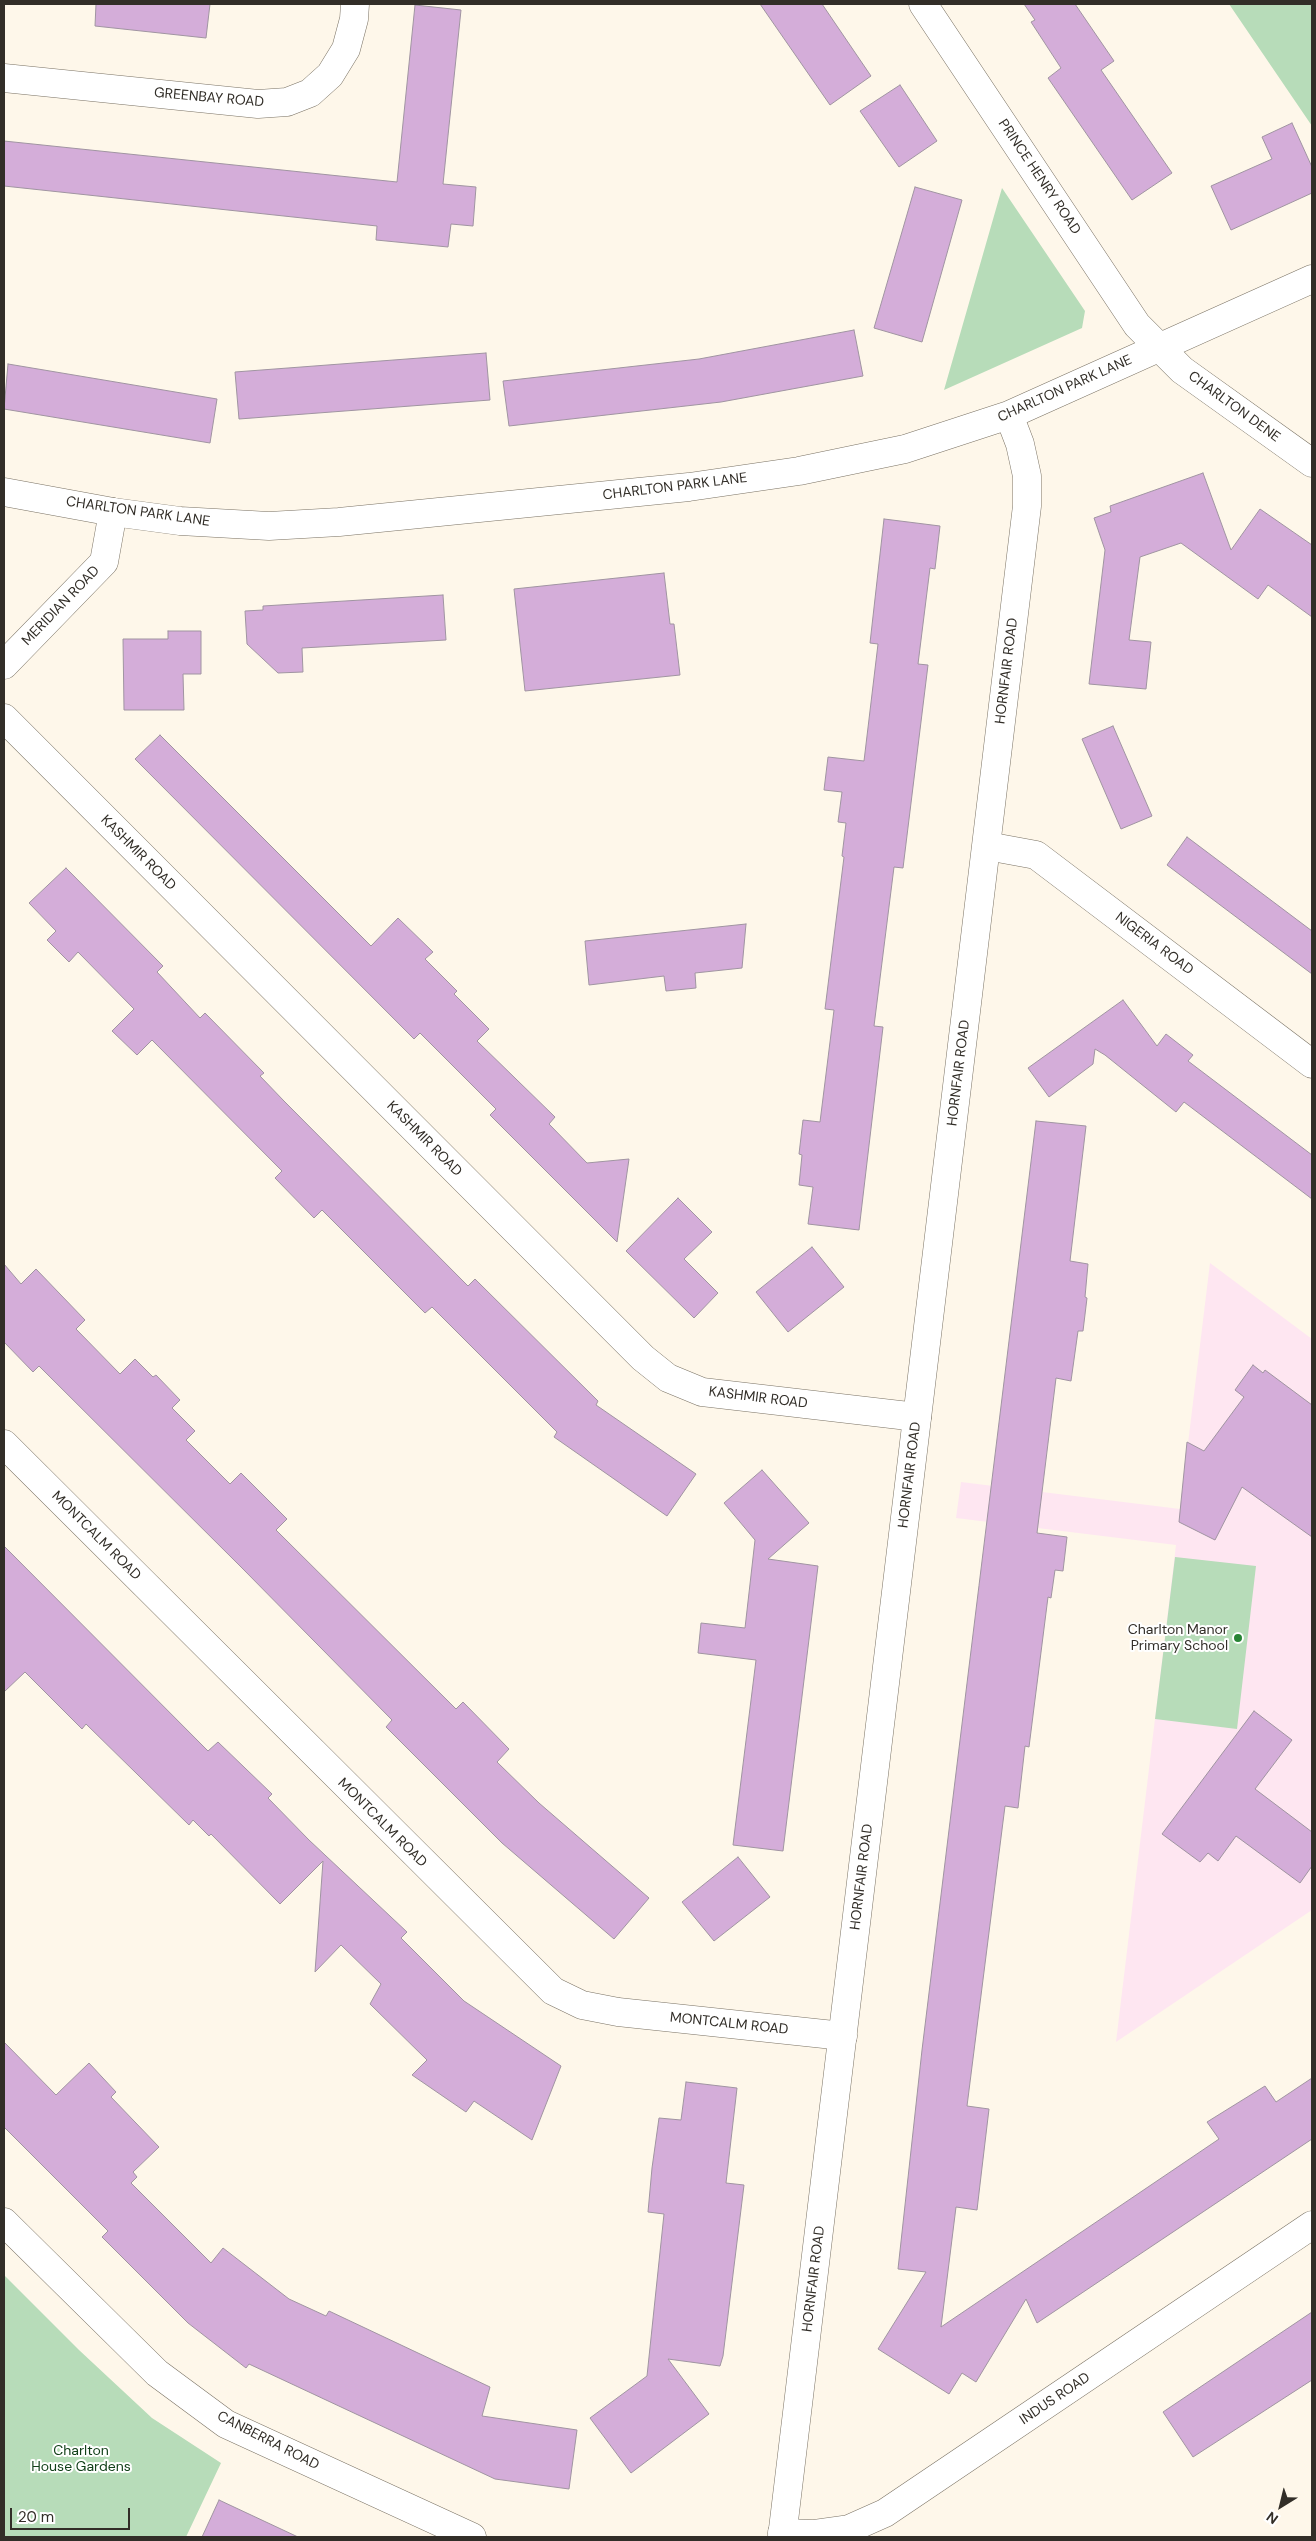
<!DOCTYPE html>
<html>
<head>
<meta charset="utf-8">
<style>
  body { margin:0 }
  #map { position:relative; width:1316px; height:2541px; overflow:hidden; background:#fef7ea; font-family:"DM Sans",sans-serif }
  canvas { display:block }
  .frame { position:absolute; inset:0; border:5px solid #322e28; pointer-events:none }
  .north { position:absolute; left:1256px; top:2481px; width:50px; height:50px; -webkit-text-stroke:4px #fff; paint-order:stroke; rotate:216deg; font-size:14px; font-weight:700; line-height:20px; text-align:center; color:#322e28 }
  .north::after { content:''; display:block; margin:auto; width:18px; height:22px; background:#322e28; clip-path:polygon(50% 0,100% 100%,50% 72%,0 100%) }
  .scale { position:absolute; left:10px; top:2508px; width:120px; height:22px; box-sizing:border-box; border:2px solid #322e28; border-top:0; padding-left:6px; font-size:15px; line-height:18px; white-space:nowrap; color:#322e28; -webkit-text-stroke:4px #fff; paint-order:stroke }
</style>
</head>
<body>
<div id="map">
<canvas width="1316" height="2541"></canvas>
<div class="frame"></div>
<div class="north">N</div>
<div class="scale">20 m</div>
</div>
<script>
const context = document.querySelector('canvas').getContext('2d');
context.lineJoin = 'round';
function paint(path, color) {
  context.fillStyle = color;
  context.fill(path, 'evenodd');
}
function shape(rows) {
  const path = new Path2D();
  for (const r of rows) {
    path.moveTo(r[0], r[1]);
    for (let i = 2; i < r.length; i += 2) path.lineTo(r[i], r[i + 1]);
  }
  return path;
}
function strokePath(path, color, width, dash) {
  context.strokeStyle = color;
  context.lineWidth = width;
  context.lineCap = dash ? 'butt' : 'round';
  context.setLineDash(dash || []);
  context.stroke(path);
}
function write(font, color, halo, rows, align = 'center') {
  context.font = font + ' "DM Sans",sans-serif';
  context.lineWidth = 4;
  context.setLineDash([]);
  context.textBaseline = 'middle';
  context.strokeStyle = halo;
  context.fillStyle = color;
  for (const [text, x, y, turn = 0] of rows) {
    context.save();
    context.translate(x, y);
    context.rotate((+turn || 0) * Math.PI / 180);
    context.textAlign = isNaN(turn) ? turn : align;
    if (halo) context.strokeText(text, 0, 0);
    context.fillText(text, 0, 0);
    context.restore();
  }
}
paint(shape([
  [1210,1263,1312,1339,1312,1910,1116,2042,1176,1545,956,1518,961,1482,1180,1509]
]), '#fee6f1');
paint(shape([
  [1229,4,1312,4,1312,126],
  [1002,188,1085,311,1082,328,944,390],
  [1175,1557,1256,1566,1237,1729,1155,1719],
  [4,2275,79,2350,152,2418,221,2463,186,2537,4,2537]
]), '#b7dcb9');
const building = shape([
  [96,4,210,4,206,38,95,26,96,4],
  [760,4,822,4,871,76,830,105,760,4],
  [1024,4,1075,4,1114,61,1101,70,1172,173,1132,200,1048,78,1061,68,1031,22,1035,20,1024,4],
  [415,5,461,10,443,184,476,187,473,226,451,224,448,247,376,240,377,226,4,186,4,141,397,182,415,5],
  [900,85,937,141,899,167,860,111,900,85],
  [1292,123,1312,167,1312,193,1231,230,1211,186,1272,159,1262,137,1292,123],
  [915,187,962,200,922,342,874,328,915,187],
  [854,330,863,376,721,402,509,426,503,381,699,359,854,330],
  [486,353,490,400,239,419,235,372,486,353],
  [8,364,217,399,210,443,4,409,8,364],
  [1203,473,1231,550,1260,509,1312,545,1312,617,1268,585,1258,599,1181,543,1140,557,1129,640,1151,642,1146,689,1089,684,1105,550,1094,518,1111,512,1110,506,1203,473],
  [884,519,940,526,935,569,930,568,918,664,928,665,903,868,894,867,874,1026,883,1027,859,1230,808,1224,813,1187,799,1185,802,1155,799,1154,803,1120,820,1122,834,1010,825,1009,844,857,842,856,846,823,838,822,842,792,824,790,828,757,864,761,878,644,870,643,884,519],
  [664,573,670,624,674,624,680,675,525,691,514,589,664,573],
  [443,595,446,640,302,648,303,672,278,673,247,644,245,611,263,610,263,606,443,595],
  [168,631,201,631,201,674,183,674,184,710,124,710,123,639,168,639,168,631],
  [1113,726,1152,816,1121,829,1082,739,1113,726],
  [160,735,371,946,398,918,433,952,425,959,457,991,454,994,489,1029,477,1041,555,1117,549,1124,587,1163,629,1159,617,1242,490,1115,496,1109,420,1033,414,1039,135,759,160,735],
  [1187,837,1312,931,1312,974,1167,865,1187,837],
  [66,868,163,966,157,972,200,1018,205,1013,264,1073,260,1076,284,1101,468,1286,475,1279,598,1401,596,1405,696,1474,667,1516,554,1437,557,1432,432,1307,425,1313,322,1210,314,1218,275,1178,282,1171,152,1040,137,1055,112,1031,134,1009,78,952,69,962,47,940,56,931,29,903,66,868],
  [746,924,742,968,695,973,696,988,666,991,664,976,589,985,585,941,746,924],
  [1123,1000,1157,1046,1166,1034,1193,1055,1188,1061,1312,1155,1312,1199,1184,1102,1176,1112,1105,1055,1095,1049,1093,1064,1049,1097,1028,1068,1123,1000],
  [1036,1121,1086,1126,1070,1261,1088,1264,1085,1297,1087,1298,1083,1331,1078,1331,1071,1381,1056,1378,1037,1533,1067,1537,1063,1571,1055,1570,1051,1598,1048,1597,1029,1747,1025,1746,1018,1808,1005,1806,967,2106,989,2109,981,2176,977,2210,956,2207,941,2327,1219,2139,1207,2122,1265,2086,1276,2102,1312,2078,1312,2139,1037,2323,1026,2299,976,2382,962,2373,949,2394,878,2349,926,2272,898,2269,922,2050,1036,1121],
  [678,1198,712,1232,684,1259,718,1293,694,1318,626,1251,678,1198],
  [812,1247,844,1287,788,1332,756,1292,812,1247],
  [4,1264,21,1284,36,1269,85,1320,76,1329,120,1374,135,1359,153,1377,156,1375,180,1400,172,1408,195,1431,186,1440,230,1484,241,1473,287,1519,276,1530,456,1709,463,1702,509,1749,497,1762,539,1803,649,1898,614,1939,502,1843,386,1727,392,1720,242,1568,39,1366,33,1372,4,1342,4,1264],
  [1253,1365,1263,1373,1265,1370,1312,1405,1312,1537,1242,1487,1215,1540,1179,1522,1187,1442,1204,1451,1244,1397,1235,1390,1253,1365],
  [762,1470,809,1523,768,1559,818,1566,783,1851,733,1845,756,1660,698,1653,701,1623,745,1628,755,1540,724,1503,762,1470],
  [4,1546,208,1751,218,1742,272,1794,268,1798,309,1840,407,1932,401,1938,464,2001,561,2066,532,2140,474,2101,466,2112,412,2075,427,2060,370,2004,381,1984,341,1945,315,1972,323,1861,280,1904,211,1834,209,1836,193,1820,189,1825,86,1724,82,1729,25,1672,4,1692,4,1546],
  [1254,1711,1292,1740,1255,1789,1312,1832,1312,1866,1300,1883,1236,1836,1218,1861,1208,1853,1200,1862,1162,1834,1254,1711],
  [738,1857,770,1897,714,1941,682,1902,738,1857],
  [4,2042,56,2095,89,2063,116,2092,111,2097,159,2147,133,2172,137,2177,131,2183,211,2263,223,2248,289,2299,326,2316,329,2311,490,2387,482,2416,577,2430,569,2489,495,2479,249,2364,246,2368,188,2323,102,2237,108,2231,4,2127,4,2042],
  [686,2082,737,2088,726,2183,744,2185,723,2356,720,2366,668,2359,709,2414,631,2473,590,2418,647,2376,664,2214,648,2212,652,2168,659,2118,681,2120,686,2082],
  [1312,2312,1312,2380,1193,2457,1163,2412,1312,2312],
  [219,2500,298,2537,202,2537,219,2500]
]);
paint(building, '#d4add9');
strokePath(building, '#a094a1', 1);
const street = shape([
  [923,4,1137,325,1182,370,1312,463],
  [4,78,258,104,287,102,310,93,330,75,346,49,354,19,355,4],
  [4,665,104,562,113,512],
  [4,718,643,1358,668,1378,702,1392,917,1417],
  [987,846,1036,855,1312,1064],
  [4,1444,553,1991,582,2005,618,2012,843,2036],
  [782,2533,813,2534,849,2529,885,2513,1312,2225]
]);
const secondary = shape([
  [4,492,113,512,180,521,269,526,339,522,689,487,799,471,905,449,1009,415,1312,279],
  [4,2222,157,2373,226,2424,472,2537],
  [782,2537,1027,506,1027,476,1020,444,1009,415]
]);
strokePath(street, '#7a7264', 29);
strokePath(secondary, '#7a7264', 29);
strokePath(street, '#fff', 28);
strokePath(secondary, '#fff', 28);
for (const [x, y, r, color] of [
  [1238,1638,5,"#288435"]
]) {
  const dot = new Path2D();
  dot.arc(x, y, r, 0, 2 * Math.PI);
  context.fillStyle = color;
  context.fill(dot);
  strokePath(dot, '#fff', 2);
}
write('14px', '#322e28', '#fff', [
  ["GREENBAY ROAD",209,98,5],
  ["PRINCE HENRY ROAD",1039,177,56],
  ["CHARLTON PARK LANE",1065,389,-24],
  ["CHARLTON DENE",1234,407,36],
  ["CHARLTON PARK LANE",675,487,-7],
  ["CHARLTON PARK LANE",138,512,8],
  ["MERIDIAN ROAD",61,606,-46],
  ["HORNFAIR ROAD",1007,671,-83],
  ["KASHMIR ROAD",138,853,45],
  ["NIGERIA ROAD",1154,944,37],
  ["HORNFAIR ROAD",959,1073,-83],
  ["KASHMIR ROAD",424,1139,45],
  ["KASHMIR ROAD",758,1398,7],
  ["HORNFAIR ROAD",910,1475,-83],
  ["MONTCALM ROAD",96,1536,45],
  ["MONTCALM ROAD",382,1823,45],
  ["HORNFAIR ROAD",862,1877,-83],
  ["MONTCALM ROAD",729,2024,6],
  ["HORNFAIR ROAD",814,2279,-83],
  ["INDUS ROAD",1055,2399,-34],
  ["CANBERRA ROAD",268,2441,27]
]);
write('14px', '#322e28', '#fff', [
  ["Charlton Manor",1228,1630],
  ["Primary School",1228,1646]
], 'right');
write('14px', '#114019', '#fff', [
  ["Charlton",81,2451],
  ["House Gardens",81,2467]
]);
</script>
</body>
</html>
